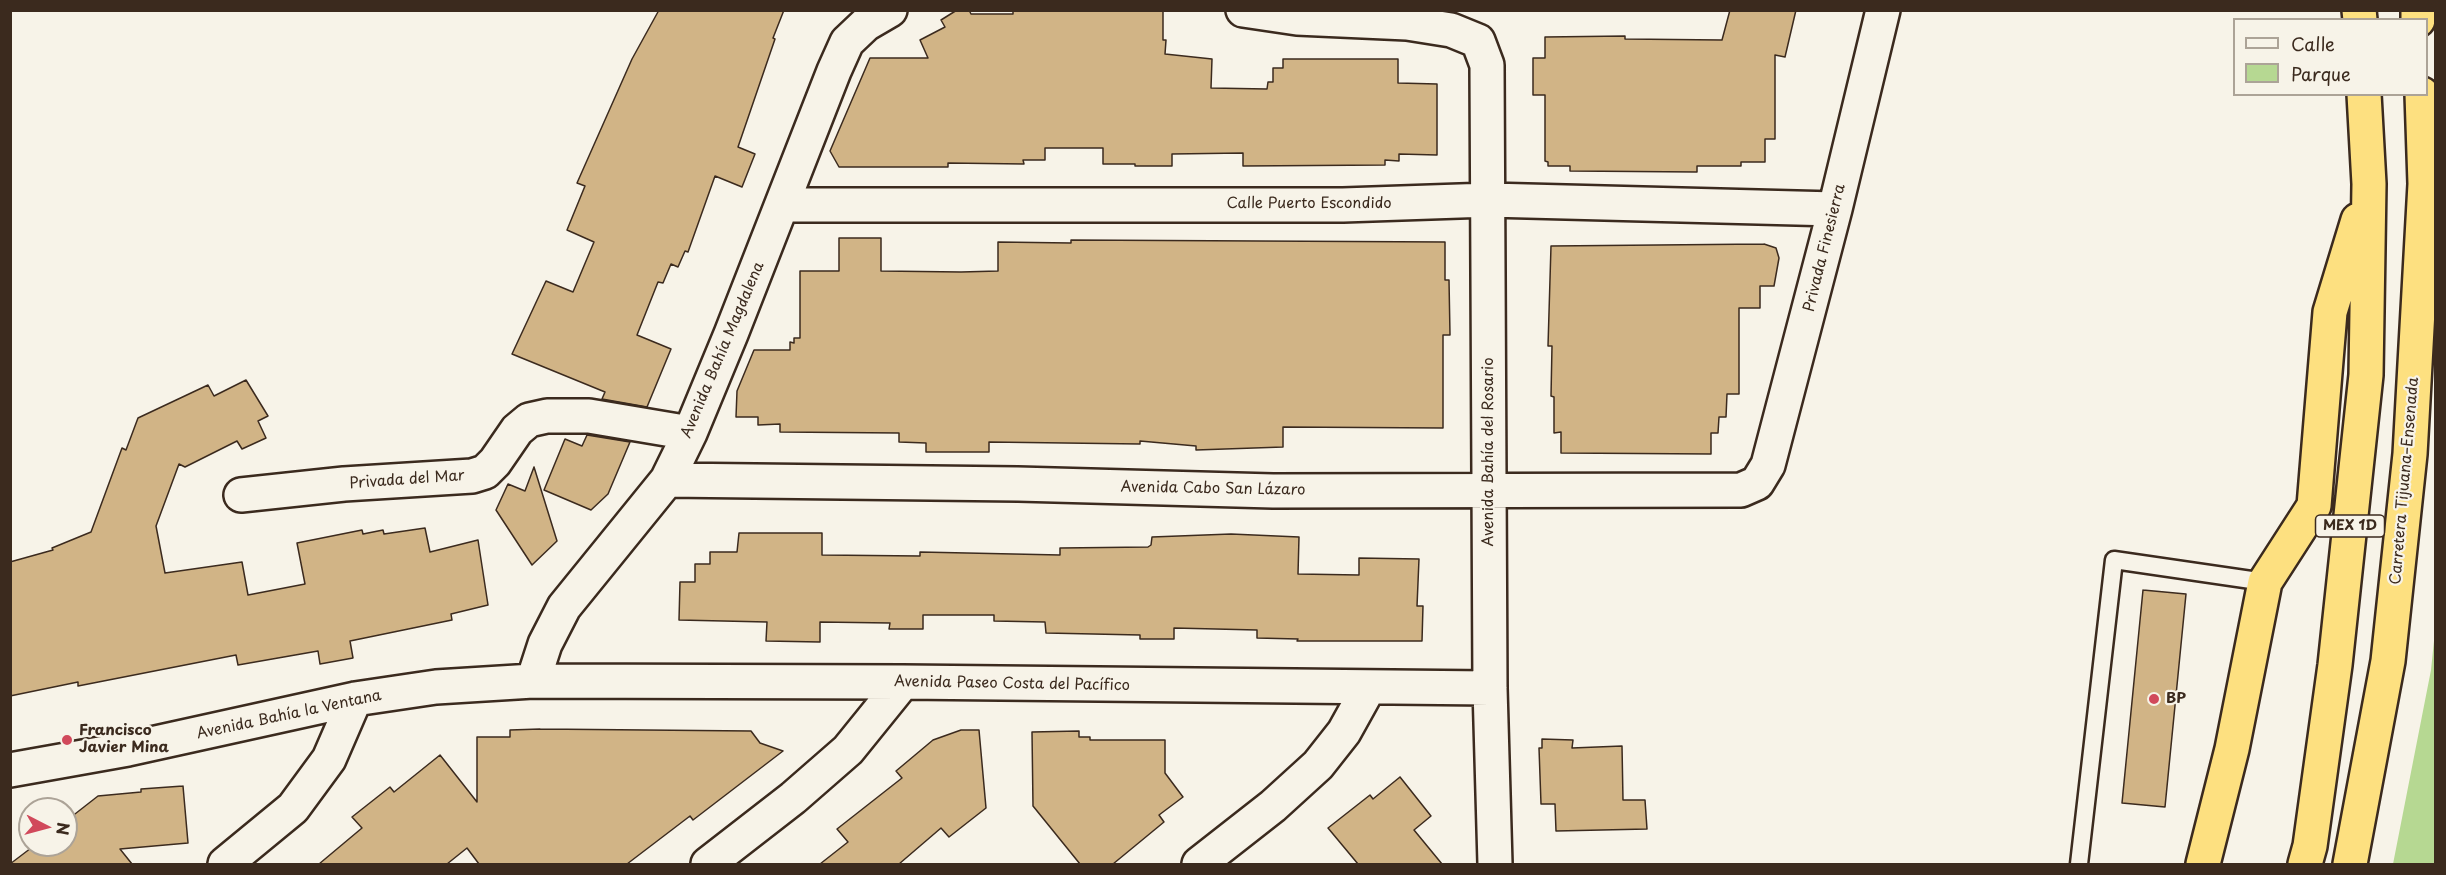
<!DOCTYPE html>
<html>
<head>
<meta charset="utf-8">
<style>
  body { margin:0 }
  #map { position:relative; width:2446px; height:875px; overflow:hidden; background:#f7f3e8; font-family:"Playpen Sans",sans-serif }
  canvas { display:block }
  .frame { position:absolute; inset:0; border:12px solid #3b2a1e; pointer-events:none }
  .legend { position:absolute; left:2233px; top:18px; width:195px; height:78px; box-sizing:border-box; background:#f7f3e8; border:2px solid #aca397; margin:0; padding:8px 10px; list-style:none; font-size:18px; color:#3b2a1e }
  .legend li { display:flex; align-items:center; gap:12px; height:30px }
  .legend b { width:30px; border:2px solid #aca397 }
  .north { position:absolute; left:18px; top:797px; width:60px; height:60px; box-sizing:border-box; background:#f7f3e8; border:2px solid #aca397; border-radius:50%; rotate:96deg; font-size:16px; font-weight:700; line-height:24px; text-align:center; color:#3b2a1e }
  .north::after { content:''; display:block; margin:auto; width:21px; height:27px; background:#d1495b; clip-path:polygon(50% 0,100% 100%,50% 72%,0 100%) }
</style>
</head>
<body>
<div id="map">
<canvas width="2446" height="875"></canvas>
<div class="frame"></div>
<ul class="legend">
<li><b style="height:8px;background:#f7f3e8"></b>Calle</li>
<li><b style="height:16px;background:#b6d892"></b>Parque</li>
</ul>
<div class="north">N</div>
</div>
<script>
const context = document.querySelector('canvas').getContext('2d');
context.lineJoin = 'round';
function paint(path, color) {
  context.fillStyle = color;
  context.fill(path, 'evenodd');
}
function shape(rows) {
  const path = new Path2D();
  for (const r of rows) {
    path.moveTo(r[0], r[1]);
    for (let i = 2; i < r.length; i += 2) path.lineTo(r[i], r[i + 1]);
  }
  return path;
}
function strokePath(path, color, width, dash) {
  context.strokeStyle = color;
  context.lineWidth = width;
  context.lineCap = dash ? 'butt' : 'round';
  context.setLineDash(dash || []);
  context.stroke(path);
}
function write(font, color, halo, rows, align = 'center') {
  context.font = font + ' "Playpen Sans",sans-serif';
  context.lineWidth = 4.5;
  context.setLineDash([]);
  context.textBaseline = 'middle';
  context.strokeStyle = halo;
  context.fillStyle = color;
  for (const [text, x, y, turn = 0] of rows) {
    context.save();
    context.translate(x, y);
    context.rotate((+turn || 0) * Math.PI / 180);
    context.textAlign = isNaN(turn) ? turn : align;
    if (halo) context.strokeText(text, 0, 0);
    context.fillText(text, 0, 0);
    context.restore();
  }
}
paint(shape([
  [2435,631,2435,864,2393,864,2431,670]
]), '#b6d892');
const building = shape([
  [659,10,784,10,773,38,775,39,738,147,755,154,742,187,715,176,688,252,685,251,678,267,671,264,663,283,658,282,637,335,671,349,647,407,602,399,605,392,512,354,546,281,573,292,594,242,567,230,585,186,577,183,632,59,659,10],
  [957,10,969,10,971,14,1013,14,1013,10,1163,10,1163,40,1166,40,1165,54,1212,59,1211,88,1267,89,1268,82,1273,82,1273,68,1283,68,1283,59,1398,59,1398,83,1437,84,1437,155,1399,154,1399,161,1385,160,1385,165,1243,166,1243,153,1172,154,1172,166,1135,166,1135,164,1103,164,1103,148,1045,148,1045,160,1023,160,1024,164,948,163,948,167,839,167,830,151,870,58,928,58,920,40,945,27,941,20,957,10],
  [1730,10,1796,10,1785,57,1775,55,1775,139,1765,139,1765,162,1741,162,1741,166,1697,166,1697,172,1570,171,1570,166,1548,166,1548,162,1545,161,1545,95,1533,95,1533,58,1545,58,1545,37,1625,36,1625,39,1722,40,1730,10],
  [839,238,881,238,881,271,961,272,998,271,998,242,1071,243,1071,240,1445,242,1445,280,1449,280,1450,335,1443,335,1443,428,1283,427,1283,447,1196,450,1196,446,1140,441,1140,444,989,442,989,452,926,452,926,443,899,442,899,433,780,432,780,424,758,425,758,417,736,417,737,391,754,350,790,350,790,342,794,343,794,338,800,338,800,271,839,271,839,238],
  [1764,244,1776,248,1779,258,1774,286,1760,286,1760,308,1739,308,1739,394,1727,394,1726,417,1719,417,1718,433,1711,433,1711,454,1561,453,1561,432,1554,433,1554,397,1551,396,1552,346,1548,346,1551,246,1764,244],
  [246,380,268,416,258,421,266,438,242,449,237,441,185,467,179,464,156,526,165,573,242,562,248,595,305,584,297,543,362,530,363,534,383,530,384,534,425,528,430,552,478,540,488,605,451,614,452,620,350,641,353,658,320,664,318,651,238,665,236,655,78,686,78,682,10,696,10,562,53,550,52,548,91,532,122,448,126,450,138,418,208,385,214,396,246,380],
  [587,435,630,442,608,494,591,510,544,490,565,439,582,446,587,435],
  [534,467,557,541,532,565,496,510,508,484,525,491,534,467],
  [739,533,822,533,822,555,920,556,920,552,1060,555,1060,548,1148,547,1151,545,1152,537,1231,534,1299,537,1298,574,1359,575,1359,558,1419,559,1417,606,1423,606,1422,641,1297,641,1298,639,1257,638,1257,630,1174,628,1174,639,1140,639,1140,635,1046,633,1045,622,994,621,994,615,923,615,923,629,889,629,890,623,820,622,820,642,766,641,767,622,679,620,680,582,695,582,695,564,710,564,710,552,737,552,739,533],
  [2143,590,2186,594,2165,807,2122,803,2143,590],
  [540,729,751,731,760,743,783,751,693,820,690,816,627,864,479,864,467,848,447,864,319,864,362,828,352,817,390,787,394,792,440,755,477,802,477,737,510,737,510,730,540,729],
  [961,730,979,730,986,808,949,837,941,828,899,864,820,864,848,842,837,829,902,778,896,771,933,740,961,730],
  [1079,731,1079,737,1090,737,1090,740,1165,740,1165,773,1183,797,1159,815,1164,822,1113,864,1080,864,1033,806,1032,732,1079,731],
  [1542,739,1573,740,1572,748,1622,746,1623,800,1645,800,1647,829,1556,831,1555,804,1541,804,1539,748,1542,748,1542,739],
  [1400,777,1431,816,1414,830,1442,864,1358,864,1328,828,1370,795,1373,799,1400,777],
  [183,786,188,843,120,849,132,864,10,864,35,845,66,845,66,821,98,796,141,792,141,789,183,786]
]);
paint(building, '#d1b486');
strokePath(building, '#3b2a1e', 1.5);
const service = shape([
  [2079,864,2114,560,2265,582]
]);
const minor = shape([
  [1243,10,1297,18,1407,23,1451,30,1478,41,1487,65,1490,688,1495,864],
  [783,205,1343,205,1489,200,1835,209],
  [667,480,1018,484,1273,491,1741,490,1757,483,1768,465,1835,209,1883,10],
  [241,495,344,484,472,476,485,472,495,462,517,430,529,420,547,416,589,416,690,433],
  [533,681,545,644,564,607,667,480,690,433,731,334,834,71,847,42,866,24,890,10],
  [10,770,128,749,355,699,436,687,533,681,903,682,1490,688],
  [225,864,293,808,329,759,355,699],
  [708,864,793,798,848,750,903,682],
  [1199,864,1273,806,1318,765,1344,732,1369,687]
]);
const trunk = shape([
  [2359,10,2360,20],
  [2203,864,2232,749,2265,582,2314,506,2330,312,2358,220],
  [2305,864,2310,846,2335,665,2366,375,2369,184,2364,94]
]);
const motorway = shape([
  [2418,10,2418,20],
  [2350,864,2388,661,2410,454,2425,184,2422,94]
]);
strokePath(service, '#3b2a1e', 21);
strokePath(minor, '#3b2a1e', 38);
strokePath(trunk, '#3b2a1e', 38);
strokePath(motorway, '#3b2a1e', 38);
strokePath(service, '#f7f3e8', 16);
strokePath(minor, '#f7f3e8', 33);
strokePath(trunk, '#fde080', 33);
strokePath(motorway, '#fde080', 33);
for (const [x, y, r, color] of [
  [2154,699,6,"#d1495b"],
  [67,740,6,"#d1495b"]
]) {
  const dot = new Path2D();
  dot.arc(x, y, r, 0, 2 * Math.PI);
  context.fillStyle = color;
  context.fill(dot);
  strokePath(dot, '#f7f3e8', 2);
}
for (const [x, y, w] of [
  [2350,526,69]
]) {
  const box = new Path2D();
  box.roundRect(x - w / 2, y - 11, w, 22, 4.5);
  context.fillStyle = '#f7f3e8';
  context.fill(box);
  strokePath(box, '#3b2a1e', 1.5);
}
write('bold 14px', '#3b2a1e', null, [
  ["MEX 1D",2350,526]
]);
write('15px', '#3b2a1e', '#f7f3e8', [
  ["Calle Puerto Escondido",1309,204],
  ["Privada Finesierra",1825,248,-76],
  ["Avenida Bahía Magdalena",723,350,-67],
  ["Avenida Bahía del Rosario",1489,452,-90],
  ["Privada del Mar",407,480,-4],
  ["Carretera Tijuana–Ensenada",2405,481,-85],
  ["Avenida Cabo San Lázaro",1213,489,1],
  ["Avenida Paseo Costa del Pacífico",1012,684,1],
  ["Avenida Bahía la Ventana",289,715,-12]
]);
write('bold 15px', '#3b2a1e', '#f7f3e8', [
  ["BP",2166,699],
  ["Francisco",79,731],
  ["Javier Mina",79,748]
], 'left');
</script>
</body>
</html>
